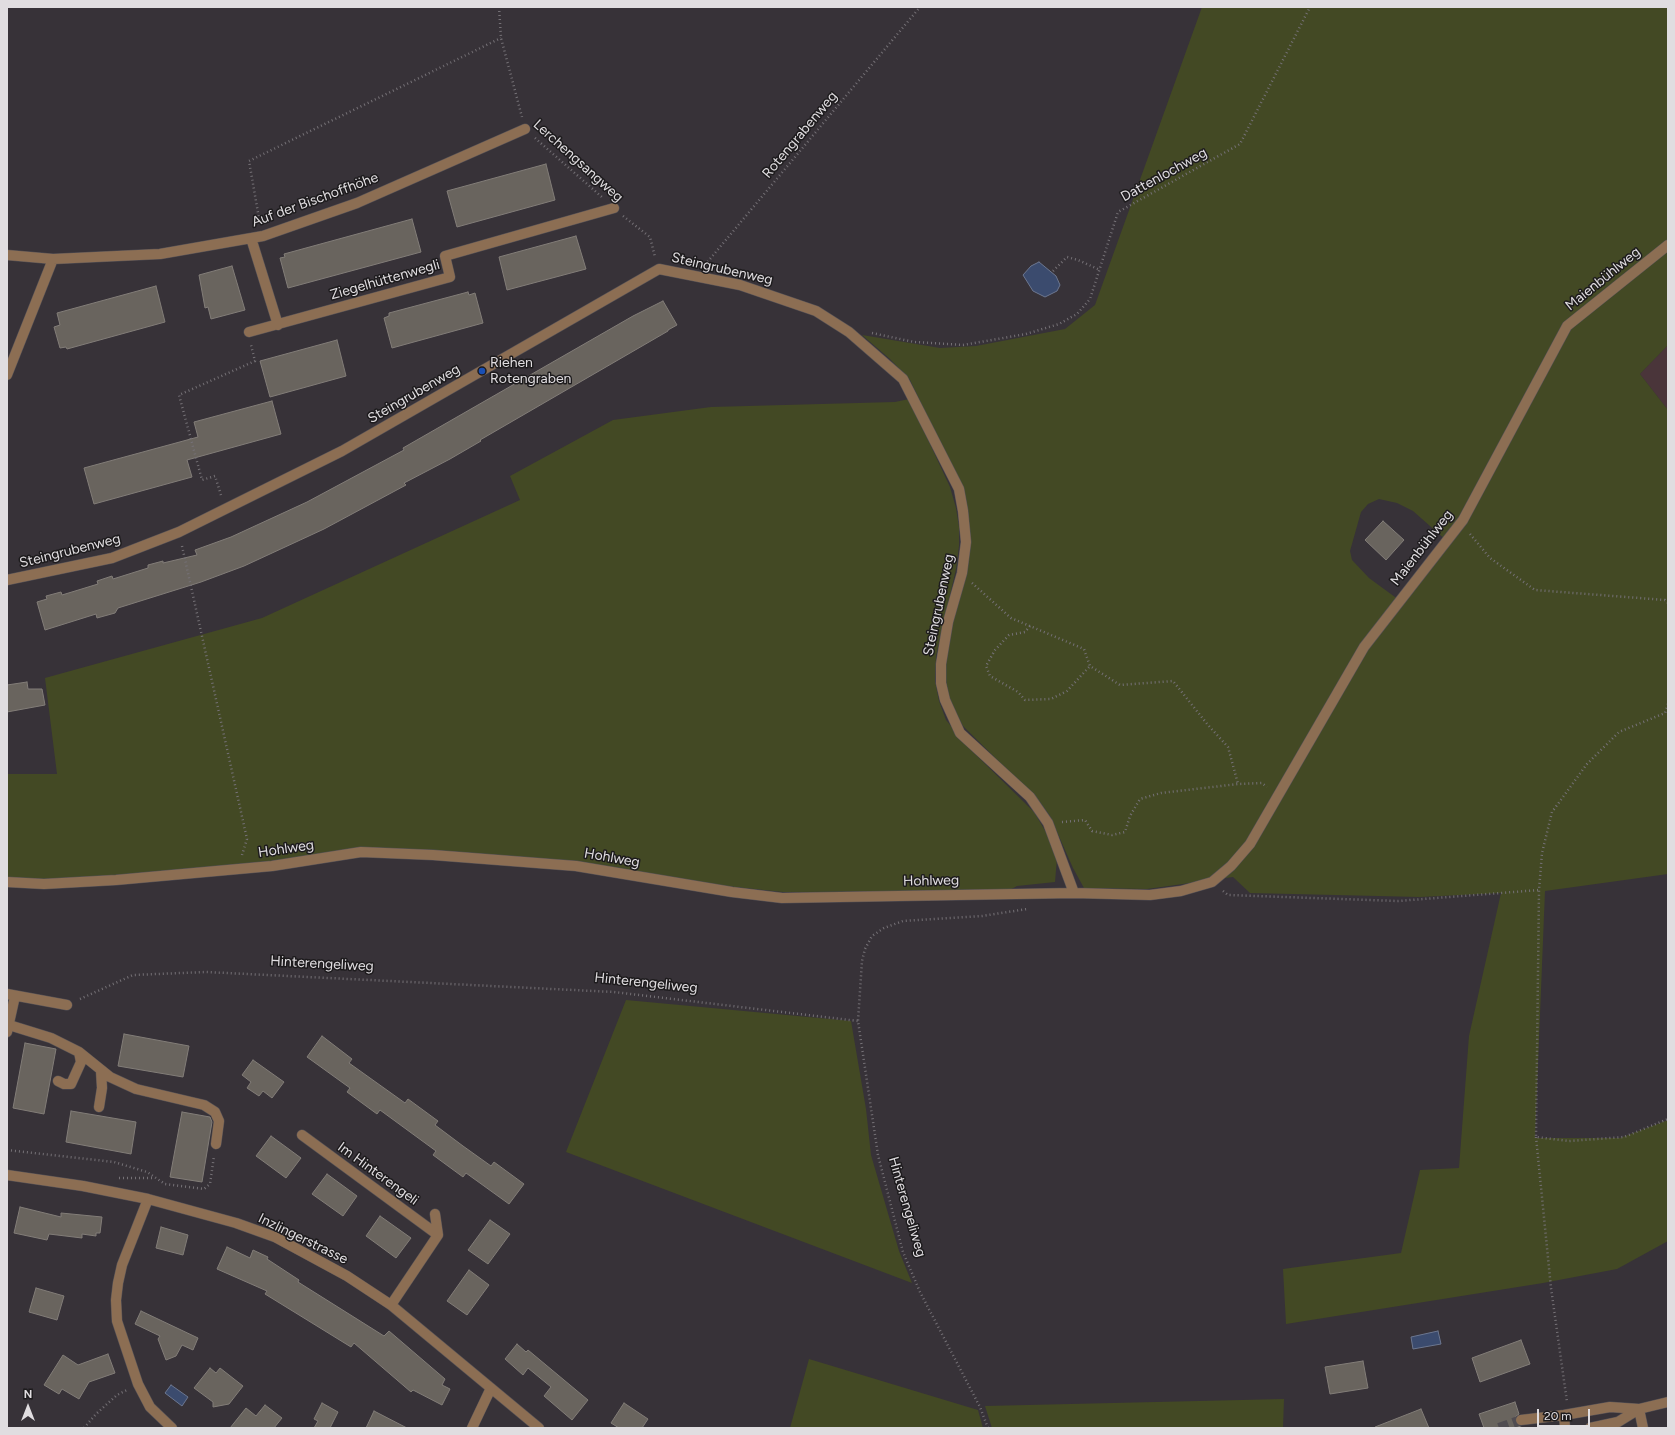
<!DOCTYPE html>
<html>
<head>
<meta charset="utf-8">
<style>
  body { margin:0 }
  #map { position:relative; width:1675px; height:1435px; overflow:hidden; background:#373238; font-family:Figtree,sans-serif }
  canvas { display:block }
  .frame { position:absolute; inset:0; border:8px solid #e0dde0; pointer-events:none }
  .north { position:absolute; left:8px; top:1387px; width:40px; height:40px; -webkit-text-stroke:3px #1d1b1d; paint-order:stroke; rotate:0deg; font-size:11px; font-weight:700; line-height:16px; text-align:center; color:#e0dde0 }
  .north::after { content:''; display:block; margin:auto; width:14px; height:18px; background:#e0dde0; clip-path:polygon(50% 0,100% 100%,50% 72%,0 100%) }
  .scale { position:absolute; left:1537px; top:1409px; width:53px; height:18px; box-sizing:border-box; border:2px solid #e0dde0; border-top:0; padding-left:5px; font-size:12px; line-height:14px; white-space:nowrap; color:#e0dde0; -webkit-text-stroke:3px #1d1b1d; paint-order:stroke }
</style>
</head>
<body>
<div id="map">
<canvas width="1675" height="1435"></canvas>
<div class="frame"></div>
<div class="north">N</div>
<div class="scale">20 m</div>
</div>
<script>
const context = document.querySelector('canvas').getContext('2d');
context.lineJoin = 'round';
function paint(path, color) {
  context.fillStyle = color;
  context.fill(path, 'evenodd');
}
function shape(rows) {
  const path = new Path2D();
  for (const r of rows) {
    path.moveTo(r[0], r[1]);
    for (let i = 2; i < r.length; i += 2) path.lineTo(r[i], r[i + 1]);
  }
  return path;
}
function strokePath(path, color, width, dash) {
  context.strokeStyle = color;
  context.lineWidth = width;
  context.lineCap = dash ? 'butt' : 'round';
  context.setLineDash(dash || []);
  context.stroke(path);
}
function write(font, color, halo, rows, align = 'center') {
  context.font = font + ' Figtree,sans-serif';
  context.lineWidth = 3;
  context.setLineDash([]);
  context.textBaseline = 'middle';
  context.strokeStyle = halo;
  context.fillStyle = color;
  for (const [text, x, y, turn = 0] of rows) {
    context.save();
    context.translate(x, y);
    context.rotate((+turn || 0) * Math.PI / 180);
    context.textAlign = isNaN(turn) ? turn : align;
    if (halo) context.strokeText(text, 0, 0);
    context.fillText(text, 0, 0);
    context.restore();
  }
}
paint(shape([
  [1668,345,1668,410,1640,374]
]), '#4a353a');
paint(shape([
  [1202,7,1668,7,1668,345,1640,374,1668,410,1668,874,1545,891,1535,1138,1620,1138,1668,1120,1668,1241,1617,1269,1543,1283,1286,1324,1283,1269,1401,1253,1420,1170,1459,1168,1469,1036,1501,893,1420,897,1250,893,1233,877,1147,889,1084,888,1073,868,1050,816,1040,802,963,726,950,702,945,676,946,649,968,552,948,460,910,380,890,359,862,335,940,348,976,346,1065,329,1095,305],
  [1379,499,1397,503,1413,511,1447,541,1399,600,1369,578,1352,560,1350,551,1361,512,1368,504],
  [909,399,950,487,956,508,959,527,959,546,956,569,936,656,935,681,939,701,946,720,971,750,1034,812,1047,834,1057,858,1055,882,1017,886,1008,891,783,892,726,886,609,867,386,848,344,851,270,861,89,880,7,879,7,774,57,774,45,678,262,618,520,500,510,476,613,420,711,407,895,402],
  [626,1000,851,1021,866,1109,871,1155,899,1251,912,1283,566,1152],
  [809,1359,978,1410,983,1428,790,1428],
  [1284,1399,1283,1428,992,1428,985,1406]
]), '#434924');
const water = shape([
  [1039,262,1056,276,1060,285,1057,291,1045,297,1033,291,1023,275,1031,266,1039,262],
  [1438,1331,1441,1344,1413,1349,1411,1337,1438,1331],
  [171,1385,188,1397,182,1406,165,1393,171,1385]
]);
paint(water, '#3b4b6e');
strokePath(water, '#6c7790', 1);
const building = shape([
  [546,164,555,200,457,227,447,191,546,164],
  [412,219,421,252,288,288,280,258,285,257,284,254,412,219],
  [576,236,586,269,507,290,499,257,576,236],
  [232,266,245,310,211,319,208,307,205,308,199,275,232,266],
  [156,286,165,322,67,349,66,347,60,348,54,327,60,325,57,313,156,286],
  [468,292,469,295,475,293,483,323,392,348,384,318,389,316,389,313,468,292],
  [663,301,677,325,668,330,668,331,480,440,481,441,450,459,404,483,406,485,324,529,244,566,201,582,118,608,115,613,97,618,96,614,45,630,37,602,47,599,46,596,61,592,62,595,98,584,97,581,112,576,113,579,148,568,148,565,163,561,163,563,197,555,195,550,231,537,307,502,404,450,403,448,633,316,663,301],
  [337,340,346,376,270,397,260,361,337,340],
  [272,401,281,434,187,460,192,477,94,504,84,468,198,437,194,422,272,401],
  [1383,521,1404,540,1386,560,1365,540,1383,521],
  [27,682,28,689,42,689,45,705,7,712,7,685,27,682],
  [124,1034,189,1046,183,1077,118,1066,124,1034],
  [322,1036,352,1059,349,1063,405,1103,408,1099,438,1121,435,1125,463,1146,491,1166,494,1162,524,1184,509,1204,466,1173,463,1177,433,1155,436,1151,380,1110,377,1114,347,1092,350,1088,307,1057,322,1036],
  [25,1043,56,1049,44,1114,13,1108,25,1043],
  [253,1060,284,1082,272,1098,263,1091,259,1096,247,1088,251,1082,242,1075,253,1060],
  [71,1111,136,1122,131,1154,66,1142,71,1111],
  [182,1112,210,1117,212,1122,202,1182,170,1177,182,1112],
  [271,1136,301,1158,286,1178,256,1156,271,1136],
  [327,1174,357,1196,343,1216,312,1194,327,1174],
  [20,1207,61,1217,61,1213,102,1217,100,1233,96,1233,96,1236,82,1234,82,1238,49,1234,47,1240,14,1233,20,1207],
  [380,1216,411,1238,396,1258,366,1236,380,1216],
  [490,1220,510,1234,488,1264,468,1250,490,1220],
  [161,1227,188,1235,183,1255,156,1248,161,1227],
  [227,1247,250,1258,253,1250,268,1257,267,1259,299,1280,298,1282,384,1336,389,1331,445,1379,442,1385,450,1389,442,1405,413,1390,411,1392,354,1343,351,1347,265,1294,267,1291,217,1269,227,1247],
  [469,1270,489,1285,467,1315,447,1301,469,1270],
  [36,1288,64,1296,57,1320,29,1312,36,1288],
  [141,1311,198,1338,193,1350,182,1345,176,1356,166,1360,158,1339,160,1336,135,1324,141,1311],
  [1521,1340,1530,1364,1480,1382,1472,1358,1521,1340],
  [517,1344,526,1352,528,1350,588,1400,572,1420,544,1396,551,1387,528,1368,523,1375,505,1359,517,1344],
  [108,1354,115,1373,89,1382,79,1399,62,1389,59,1394,44,1385,63,1355,78,1365,108,1354],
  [1363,1361,1368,1388,1330,1394,1325,1367,1363,1361],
  [210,1368,216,1373,220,1368,243,1386,229,1404,213,1407,213,1402,194,1388,210,1368],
  [1515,1402,1519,1414,1515,1417,1515,1421,1518,1426,1523,1428,1484,1428,1479,1414,1515,1402],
  [322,1403,338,1412,330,1428,314,1428,318,1421,314,1419,322,1403],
  [624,1403,648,1419,642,1428,619,1428,611,1423,624,1403],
  [265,1405,282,1418,274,1428,230,1428,246,1408,256,1416,265,1405],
  [1421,1409,1429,1428,1375,1428,1375,1427,1421,1409],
  [374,1411,407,1428,366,1428,374,1411]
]);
paint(building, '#69645e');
strokePath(building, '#827d78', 1);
strokePath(shape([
  [1499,1428,1521,1420]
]), '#504c51', 10, [10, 5]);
const minor = shape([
  [251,238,278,325],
  [7,255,53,259,160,254,263,236,357,203,525,129],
  [249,332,450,277,445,256,614,208],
  [7,375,53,259],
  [7,580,112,558,179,532,342,451,659,269,740,285,816,311,849,332,903,379,959,489,963,511,966,542,962,573,948,622,941,664,941,683,945,700,960,733,1030,797,1048,823,1074,893],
  [7,882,44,884,116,880,272,866,361,852,433,855,576,866,732,892,782,898,1074,893,1150,895,1181,891,1212,882,1231,866,1250,844,1364,647,1463,520,1567,326,1668,245],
  [7,994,67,1005],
  [9,1025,51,1038,79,1052,110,1077,136,1089,204,1105,215,1112,219,1121,216,1144],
  [7,1032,15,996],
  [58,1081,64,1084,71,1084,81,1062,79,1052],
  [99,1107,102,1088,101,1071],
  [302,1135,438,1235],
  [7,1175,83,1186,148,1199,236,1223,275,1237,347,1276,391,1305,539,1428],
  [148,1199,122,1265,118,1283,116,1300,117,1321,138,1384,150,1407,172,1428],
  [391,1305,438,1235,435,1214],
  [1639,1409,1643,1428],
  [1564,1415,1565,1428],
  [1521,1420,1564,1415,1610,1407,1639,1409],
  [472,1428,491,1388],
  [1590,1428,1618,1422,1639,1409,1668,1402]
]);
strokePath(minor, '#555156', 11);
strokePath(shape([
  [499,7,501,38,522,117],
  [535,138,603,198],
  [623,216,650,237,655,257],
  [260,224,249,161,501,38],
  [705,265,920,7],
  [1053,271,1067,257,1078,260,1100,270],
  [872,333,914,342,963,345,1026,334,1059,324,1077,314,1090,299,1118,212,1240,144,1310,7],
  [221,495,215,476,202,480,179,395,255,361,251,345],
  [1470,534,1490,558,1535,590,1665,600,1668,603],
  [182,546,247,839,242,855],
  [972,583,1011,618,1084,649,1090,666,1120,685,1173,681,1208,725,1228,747,1238,784],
  [1030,626,1025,632,1009,635,995,650,986,666,990,676,1018,692,1025,700,1051,699,1067,691,1090,666],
  [1668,704,1665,713,1619,732,1587,764,1552,812,1542,853,1539,890,1536,1137,1569,1141,1624,1137,1668,1119],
  [1062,822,1085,820,1092,831,1112,835,1125,832,1130,816,1140,799,1161,793,1238,784,1262,783,1267,787],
  [1223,891,1228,895,1398,901,1539,890],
  [80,999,133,975,206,972,614,992,858,1021],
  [1536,1137,1551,1288,1567,1402],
  [7,1150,114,1162,147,1172,165,1184,204,1189,210,1184,214,1156],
  [119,1178,152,1178],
  [84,1428,96,1414,117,1395,127,1390],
  [988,1428,980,1407,920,1292,903,1252,878,1155,858,1021,862,961,865,949,872,936,884,928,903,921,982,916,1027,909]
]), '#757176', 2.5, [1, 3]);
strokePath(minor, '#8c6e53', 10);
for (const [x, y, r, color] of [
  [482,371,4,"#1a4fb4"]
]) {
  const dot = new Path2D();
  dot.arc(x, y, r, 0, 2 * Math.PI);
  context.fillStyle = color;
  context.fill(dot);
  strokePath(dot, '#1d1b1d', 1.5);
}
write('14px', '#e0dde0', '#1d1b1d', [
  ["Rotengrabenweg",800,135,-50],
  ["Lerchengsangweg",578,161,42],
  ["Dattenlochweg",1164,175,-29],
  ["Auf der Bischoffhöhe",315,200,-20],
  ["Steingrubenweg",722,269,13],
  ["Maienbühlweg",1603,279,-39],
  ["Ziegelhüttenwegli",385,280,-16],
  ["Steingrubenweg",414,394,-30],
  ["Maienbühlweg",1422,548,-52],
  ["Steingrubenweg",70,551,-14],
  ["Steingrubenweg",939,605,-78],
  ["Hohlweg",286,849,-8],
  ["Hohlweg",612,858,10],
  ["Hohlweg",931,881,-1],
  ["Hinterengeliweg",322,964,3],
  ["Hinterengeliweg",646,983,6],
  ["Im Hinterengeli",378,1174,36],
  ["Hinterengeliweg",907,1207,74],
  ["Inzlingerstrasse",303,1239,26]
]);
write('14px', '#e0dde0', '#1d1b1d', [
  ["Riehen",490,363],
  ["Rotengraben",490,379]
], 'left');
</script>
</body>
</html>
